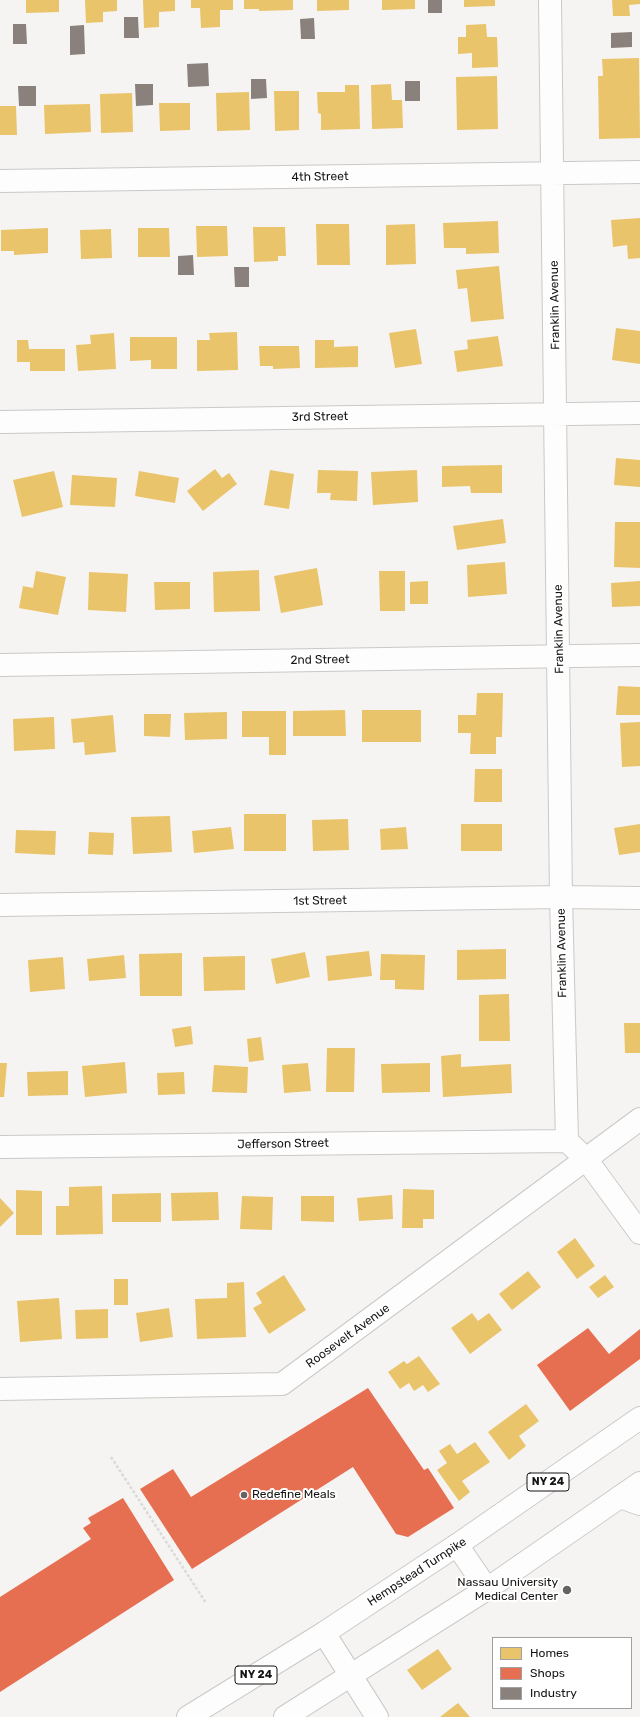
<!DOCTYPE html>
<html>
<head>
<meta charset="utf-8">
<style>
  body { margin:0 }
  #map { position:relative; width:640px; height:1717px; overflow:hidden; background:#f6f4f2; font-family:Rubik,sans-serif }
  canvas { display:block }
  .legend { position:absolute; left:492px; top:1637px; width:140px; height:72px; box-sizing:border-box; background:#fff; border:1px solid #a2a1a1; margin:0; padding:5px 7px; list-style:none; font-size:12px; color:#171514 }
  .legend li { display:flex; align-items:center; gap:8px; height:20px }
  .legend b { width:20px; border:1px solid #a2a1a1 }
</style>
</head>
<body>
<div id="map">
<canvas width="640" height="1717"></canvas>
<ul class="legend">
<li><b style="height:11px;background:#e9c46a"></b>Homes</li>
<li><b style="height:11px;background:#e76f51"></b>Shops</li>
<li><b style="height:11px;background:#8a817c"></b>Industry</li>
</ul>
</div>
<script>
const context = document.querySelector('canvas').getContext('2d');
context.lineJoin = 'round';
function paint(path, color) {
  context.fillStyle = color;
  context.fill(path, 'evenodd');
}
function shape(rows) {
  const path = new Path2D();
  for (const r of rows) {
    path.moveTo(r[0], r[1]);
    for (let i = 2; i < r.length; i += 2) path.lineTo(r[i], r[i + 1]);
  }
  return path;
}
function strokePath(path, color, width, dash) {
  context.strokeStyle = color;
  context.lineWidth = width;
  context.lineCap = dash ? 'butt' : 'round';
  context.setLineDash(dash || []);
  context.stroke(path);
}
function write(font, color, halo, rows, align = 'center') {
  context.font = font + ' Rubik,sans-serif';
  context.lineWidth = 4;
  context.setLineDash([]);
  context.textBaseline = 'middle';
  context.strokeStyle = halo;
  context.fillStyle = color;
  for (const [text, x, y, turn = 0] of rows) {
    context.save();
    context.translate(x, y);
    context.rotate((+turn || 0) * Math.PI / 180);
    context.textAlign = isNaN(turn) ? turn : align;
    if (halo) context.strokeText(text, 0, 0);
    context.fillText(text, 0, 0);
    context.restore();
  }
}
paint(shape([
  [26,0,59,0,59,12,26,13],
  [85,0,117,0,117,11,103,12,103,22,86,23],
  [143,0,175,0,175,11,159,12,159,27,144,28],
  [191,0,233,0,233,10,220,10,220,27,201,28,200,8,191,8],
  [244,0,293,0,293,10,259,11,259,9,244,9],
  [317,0,349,0,349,10,317,11],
  [382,0,415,0,415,9,382,10],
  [464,0,495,0,495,6,464,7],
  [612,0,640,0,640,4,629,5,630,16,613,16],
  [486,24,487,37,497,37,498,67,472,68,472,53,458,54,458,37,466,37,466,25],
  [639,58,640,138,599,139,598,76,603,76,602,59],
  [497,76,498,129,457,130,456,77],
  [391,84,392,100,402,100,403,128,372,129,371,85],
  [345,85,359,85,360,129,321,130,321,114,318,113,317,92,345,92],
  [274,91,299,91,299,130,275,131],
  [249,92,250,130,217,131,216,93],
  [132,93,133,132,101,133,100,94],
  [159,103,190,103,190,130,160,131],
  [90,104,91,132,45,134,44,105],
  [0,106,16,106,17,135,0,135],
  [640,218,640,258,628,259,627,245,613,247,611,220],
  [498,221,499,253,466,254,466,248,444,248,443,223],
  [316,224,349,224,350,265,317,265],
  [415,224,416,264,386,265,386,225],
  [196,226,227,226,228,256,197,257],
  [253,227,285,227,286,256,278,256,278,261,254,262],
  [48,228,48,253,14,255,14,251,1,251,1,230],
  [138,228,169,228,170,257,138,257],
  [111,229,112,258,81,259,80,230],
  [499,266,504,319,471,322,467,288,458,289,456,270],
  [616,328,640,331,640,364,612,360],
  [416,329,422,364,395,368,389,333],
  [237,332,238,370,197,371,197,340,210,340,209,333],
  [114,333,116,369,78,371,76,345,91,344,90,335],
  [498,336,503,366,457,372,454,351,468,349,467,340],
  [130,337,177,337,177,369,151,369,151,360,130,361],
  [17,340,28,340,29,349,65,349,65,371,30,371,30,362,17,362],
  [315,340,334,340,334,347,358,346,358,367,315,368],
  [259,346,299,346,300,368,273,369,273,366,260,366],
  [616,458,640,460,640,487,614,485],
  [502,465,502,493,471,493,470,486,442,487,442,466],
  [215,469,222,478,229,473,237,484,203,511,187,491],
  [270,470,294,474,289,509,264,505],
  [318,470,358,471,357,501,330,500,331,493,317,493],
  [417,470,418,502,373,505,371,472],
  [54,471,63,507,22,517,13,480],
  [139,471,179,478,175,503,135,496],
  [72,475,117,478,115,507,70,505],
  [503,519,506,543,457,550,453,526],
  [615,522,640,522,640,568,614,567],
  [505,562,507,594,468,597,467,565],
  [317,568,323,605,281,613,274,576],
  [259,570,260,611,214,612,213,572],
  [36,571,66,577,58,615,19,608,23,586,33,588],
  [379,571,405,571,405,611,380,611],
  [89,572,128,574,126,612,88,610],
  [428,581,428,604,410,604,410,582],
  [640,581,640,606,612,607,611,583],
  [154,582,190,582,190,609,155,610],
  [618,686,640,687,640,715,616,715],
  [477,693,503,693,502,737,496,737,496,754,470,754,471,733,458,733,458,715,476,715],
  [345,710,346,736,293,736,293,711],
  [362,710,421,710,421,742,362,742],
  [242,711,286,711,286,755,269,755,269,737,242,737],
  [227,712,227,739,185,740,184,713],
  [144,714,171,714,170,737,144,736],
  [113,715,116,752,85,755,84,742,73,743,71,719],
  [54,717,55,749,14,751,13,719],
  [640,722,640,766,622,767,620,723],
  [475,769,502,769,502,802,474,802],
  [244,814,286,814,286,851,244,851],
  [170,816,172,852,133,854,131,817],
  [348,819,349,850,313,851,312,820],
  [461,824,502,824,502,851,461,851],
  [640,824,640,852,619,855,614,828],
  [231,827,234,849,194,853,192,831],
  [406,827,408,849,381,850,380,829],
  [16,830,56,831,55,855,15,853],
  [89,832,114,833,113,855,88,854],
  [506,949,506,979,457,980,457,950],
  [369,951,372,976,328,981,326,956],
  [305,952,310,977,276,984,271,959],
  [182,953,182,996,140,996,139,954],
  [381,954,425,955,424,990,395,989,395,980,380,980],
  [124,955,126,978,89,981,87,959],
  [245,956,245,990,204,991,203,957],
  [63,957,65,989,30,992,28,960],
  [509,994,510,1041,479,1041,479,995],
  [624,1023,640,1023,640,1053,625,1053],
  [191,1026,193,1044,175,1047,172,1029],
  [261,1037,264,1060,249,1062,247,1039],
  [327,1048,355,1048,354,1092,326,1092],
  [461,1054,461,1067,511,1064,512,1093,443,1097,441,1056],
  [125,1062,127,1093,85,1097,82,1066],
  [0,1063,7,1063,4,1097,0,1097],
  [308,1063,311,1091,284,1093,282,1065],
  [430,1063,430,1092,382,1093,381,1064],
  [214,1065,248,1067,247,1093,212,1092],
  [68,1071,68,1095,28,1096,27,1072],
  [184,1072,185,1094,158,1095,157,1073],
  [102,1186,103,1234,56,1235,56,1206,69,1206,69,1187],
  [403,1189,434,1190,434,1219,423,1219,423,1228,402,1228],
  [16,1190,42,1191,42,1235,16,1235],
  [218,1192,219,1220,172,1221,171,1193],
  [161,1193,161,1222,112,1222,112,1194],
  [392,1195,393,1219,359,1221,357,1198],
  [242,1196,273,1197,272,1230,240,1229],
  [301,1196,334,1196,334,1222,301,1221],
  [0,1198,14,1213,0,1227],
  [575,1238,595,1266,577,1279,557,1252],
  [528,1271,541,1287,512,1310,499,1294],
  [284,1275,306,1310,269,1334,253,1308,262,1303,256,1293],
  [605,1275,614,1287,598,1298,589,1287],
  [114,1279,128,1279,128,1305,114,1305],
  [244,1282,246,1337,197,1339,195,1299,227,1298,227,1283],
  [59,1298,62,1339,20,1342,17,1301],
  [169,1308,173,1337,140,1342,136,1313],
  [108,1309,108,1338,76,1339,75,1310],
  [472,1313,478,1321,489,1313,502,1330,470,1354,451,1328],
  [419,1356,440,1384,428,1392,423,1385,414,1391,409,1383,400,1389,388,1372,404,1361,407,1364],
  [526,1404,539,1421,519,1436,526,1446,509,1460,488,1432],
  [475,1442,490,1462,462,1481,470,1492,459,1501,437,1470,447,1463,439,1451,450,1444,457,1454],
  [438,1649,452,1669,422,1690,407,1670],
  [458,1703,470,1717,440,1717]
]), '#e9c46a');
paint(shape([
  [588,1328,609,1354,640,1329,640,1359,570,1411,537,1365],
  [368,1388,424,1470,428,1468,454,1508,408,1537,396,1534,353,1467,192,1569,140,1489,173,1469,191,1497],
  [123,1498,174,1580,0,1692,0,1597,91,1539,83,1528,91,1523,88,1518]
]), '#e76f51');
paint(shape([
  [428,0,442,0,442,13,428,13],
  [124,17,138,17,139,38,124,38],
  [314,18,315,39,301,39,300,19],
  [13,24,26,24,27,44,13,44],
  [84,25,85,54,70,55,70,26],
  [632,32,632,47,611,48,611,33],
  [208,63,209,86,188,87,187,64],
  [251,79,266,79,267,98,251,99],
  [405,81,420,81,420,101,405,101],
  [135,84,153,84,153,105,136,106],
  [18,86,36,86,36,106,19,106],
  [193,255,194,275,178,275,178,256],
  [234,267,249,267,249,287,235,287]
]), '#8a817c');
const minor = shape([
  [550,0,561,897,567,1141,586,1159,640,1233],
  [0,181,640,172],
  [0,422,640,413],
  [0,665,640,655],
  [0,905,561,897,640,898],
  [0,1147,567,1141],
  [0,1389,282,1384,640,1119],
  [620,1497,640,1504],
  [457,1545,487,1589],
  [324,1633,377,1717]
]);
const major = shape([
  [188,1717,324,1633,457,1545,640,1418],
  [285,1717,487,1589,640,1483]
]);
strokePath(minor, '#cac9c7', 24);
strokePath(major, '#cac9c7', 24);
strokePath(shape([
  [111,1457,206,1603]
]), '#dadad8', 2.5, [3, 2]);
strokePath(minor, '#fefdfd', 22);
strokePath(major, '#fefdfd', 22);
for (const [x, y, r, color] of [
  [244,1495,4,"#656362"],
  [567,1590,5,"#656362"]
]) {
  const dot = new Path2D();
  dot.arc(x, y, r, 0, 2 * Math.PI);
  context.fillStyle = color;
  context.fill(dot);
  strokePath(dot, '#fff', 1.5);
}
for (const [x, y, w] of [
  [548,1482,42],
  [256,1675,42]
]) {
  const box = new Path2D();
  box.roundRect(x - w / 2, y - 9, w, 18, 3);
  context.fillStyle = '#fff';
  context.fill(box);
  strokePath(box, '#171514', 1);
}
write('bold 11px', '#171514', null, [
  ["NY 24",548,1482],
  ["NY 24",256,1675]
]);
write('12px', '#171514', '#fff', [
  ["4th Street",320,177,-1],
  ["Franklin Avenue",555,305,-91],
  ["3rd Street",320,417,-1],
  ["Franklin Avenue",559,629,-91],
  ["2nd Street",320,660,-1],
  ["1st Street",320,901,-1],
  ["Franklin Avenue",562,953,-91],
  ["Jefferson Street",283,1144,-1],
  ["Roosevelt Avenue",348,1336,-36],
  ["Hempstead Turnpike",417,1572,-33]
]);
write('12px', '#171514', '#fff', [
  ["Redefine Meals",252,1495],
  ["Nassau University",558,1583,"right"],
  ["Medical Center",558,1597,"right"]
], 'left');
</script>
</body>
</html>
